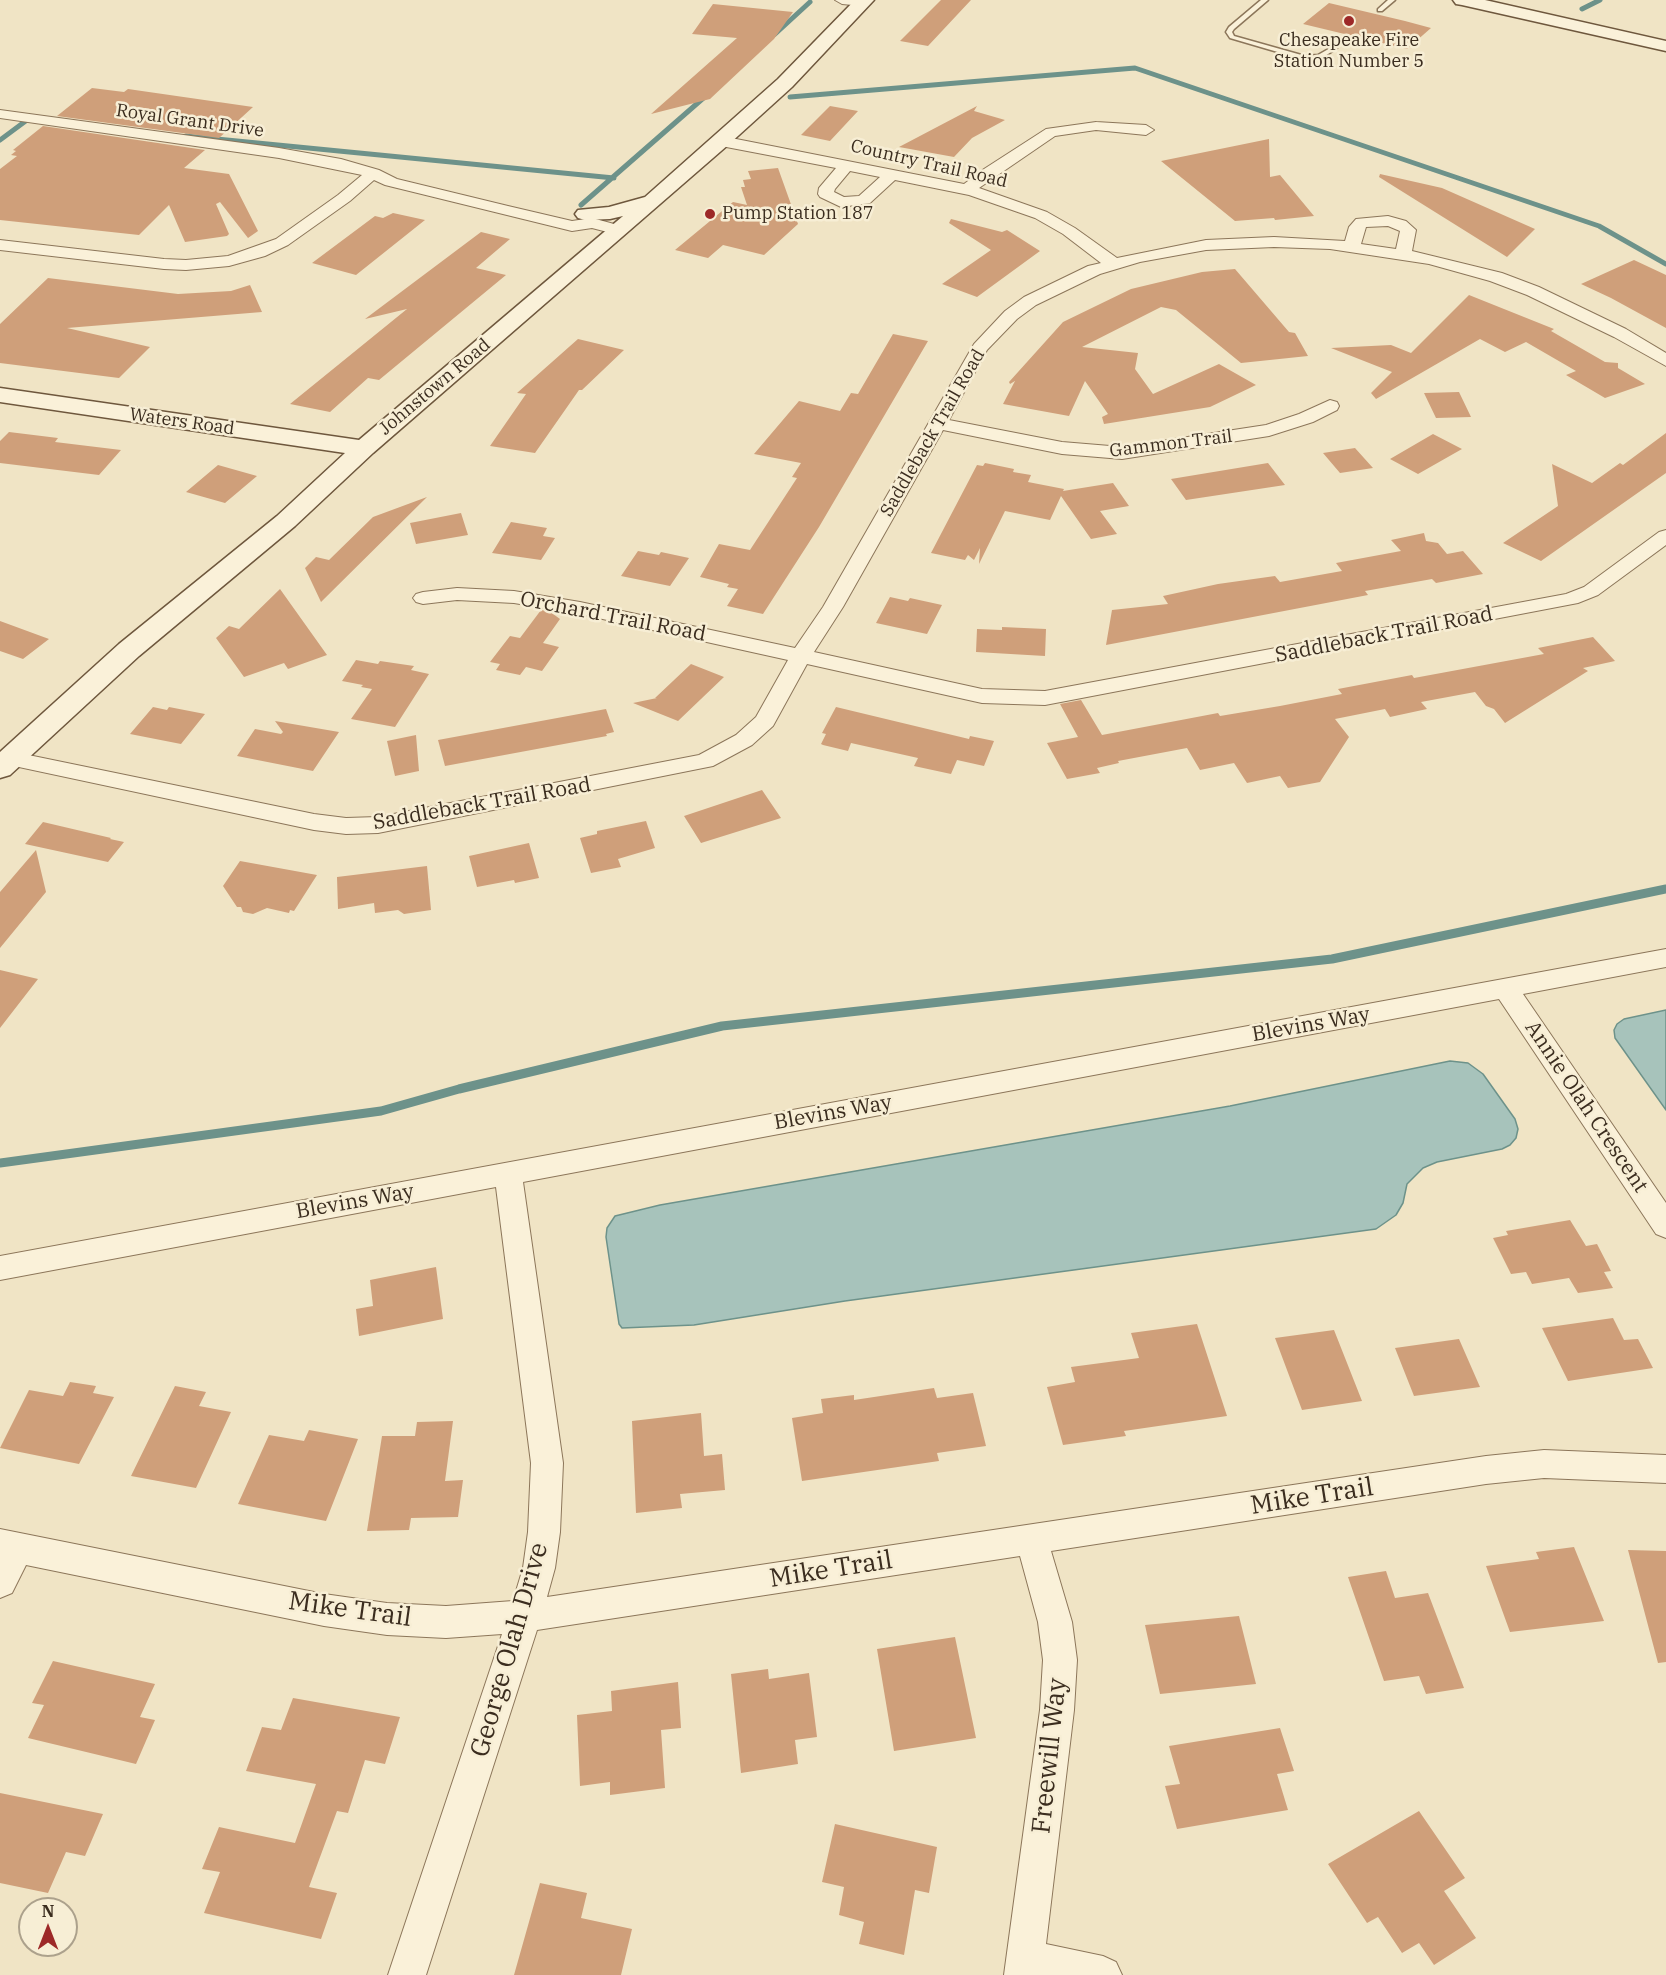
<!DOCTYPE html>
<html>
<head>
<meta charset="utf-8">
<style>
  body { margin:0 }
  #map { position:relative; width:1666px; height:1975px; overflow:hidden; background:#f0e4c5; font-family:"IBM Plex Serif",serif }
  canvas { display:block }
  .north { position:absolute; left:18px; top:1897px; width:60px; height:60px; box-sizing:border-box; background:#f7eed5; border:2px solid #aca18c; border-radius:50%; rotate:0deg; font-size:16px; font-weight:700; line-height:24px; text-align:center; color:#3b2d1f }
  .north::after { content:''; display:block; margin:auto; width:21px; height:27px; background:#9d2928; clip-path:polygon(50% 0,100% 100%,50% 72%,0 100%) }
</style>
</head>
<body>
<div id="map">
<canvas width="1666" height="1975"></canvas>
<div class="north">N</div>
</div>
<script>
const context = document.querySelector('canvas').getContext('2d');
context.lineJoin = 'round';
function paint(path, color) {
  context.fillStyle = color;
  context.fill(path, 'evenodd');
}
function shape(rows) {
  const path = new Path2D();
  for (const r of rows) {
    path.moveTo(r[0], r[1]);
    for (let i = 2; i < r.length; i += 2) path.lineTo(r[i], r[i + 1]);
  }
  return path;
}
function strokePath(path, color, width, dash) {
  context.strokeStyle = color;
  context.lineWidth = width;
  context.lineCap = dash ? 'butt' : 'round';
  context.setLineDash(dash || []);
  context.stroke(path);
}
function write(font, color, halo, rows, align = 'center') {
  context.font = font + ' "IBM Plex Serif",serif';
  context.lineWidth = 5;
  context.setLineDash([]);
  context.textBaseline = 'middle';
  context.strokeStyle = halo;
  context.fillStyle = color;
  for (const [text, x, y, turn = 0] of rows) {
    context.save();
    context.translate(x, y);
    context.rotate((+turn || 0) * Math.PI / 180);
    context.textAlign = isNaN(turn) ? turn : align;
    if (halo) context.strokeText(text, 0, 0);
    context.fillText(text, 0, 0);
    context.restore();
  }
}
const water = shape([
  [1666,1010,1666,1110,1615,1038,1614,1030,1617,1024,1624,1019,1666,1010],
  [1450,1061,1468,1063,1483,1074,1515,1119,1518,1129,1516,1138,1510,1145,1502,1149,1437,1162,1423,1168,1407,1184,1403,1203,1396,1215,1376,1229,845,1301,694,1325,622,1328,619,1324,606,1237,607,1228,615,1216,660,1205,1230,1106,1450,1061]
]);
paint(water, '#a7c3bb');
strokePath(water, '#6d928a', 1.5);
strokePath(shape([
  [1582,9,1600,0],
  [774,35,810,2],
  [790,97,1135,68,1599,226,1666,264],
  [186,136,614,178],
  [0,140,27,120],
  [581,205,708,94]
]), '#6d928a', 5);
strokePath(shape([
  [0,1163,381,1111,459,1089,722,1026,1332,959,1666,889]
]), '#6d928a', 9);
paint(shape([
  [941,0,971,0,928,46,900,41],
  [1329,3,1405,21,1431,28,1407,49,1303,24],
  [713,4,793,12,774,39,710,99,651,114,737,38,692,34],
  [92,88,124,92,128,89,253,107,219,138,57,116],
  [830,106,858,111,830,141,801,135],
  [977,106,974,111,1005,120,972,138,954,157,899,147],
  [43,126,205,150,184,168,229,174,258,231,248,238,220,202,216,204,229,234,227,236,185,242,169,205,139,235,0,220,0,169,17,156,11,155,16,151,13,150],
  [1269,139,1270,177,1280,175,1314,216,1275,220,1274,218,1235,221,1161,161],
  [778,168,798,224,764,255,723,245,708,258,675,250,733,202,747,205,741,187,745,187,743,180,751,179,748,171],
  [1380,174,1442,188,1535,229,1507,257,1379,177],
  [393,213,425,220,356,275,312,263,375,216,383,218],
  [951,219,1002,232,1007,230,1040,251,977,297,942,284,991,250,949,223],
  [481,232,510,239,476,268,506,275,379,380,368,378,330,412,290,404,407,309,365,319],
  [1634,260,1666,275,1666,328,1611,298,1581,284],
  [1235,269,1289,332,1295,333,1308,356,1241,363,1176,310,1161,307,1082,347,1138,353,1135,369,1153,394,1219,364,1256,385,1210,407,1104,424,1102,417,1108,414,1085,381,1069,416,1003,404,1015,381,1010,384,1009,382,1063,322,1131,289,1202,272],
  [48,278,178,294,231,291,250,285,262,312,67,328,150,347,119,378,0,363,0,324],
  [1469,295,1554,329,1551,331,1605,362,1618,363,1618,368,1645,384,1605,398,1566,375,1576,371,1526,342,1505,352,1480,339,1376,399,1371,393,1392,372,1331,348,1391,345,1411,353],
  [893,334,928,341,819,527,763,614,727,606,738,589,727,587,729,584,700,577,719,544,750,550,797,478,792,477,801,463,754,454,799,401,840,411,851,393,858,394],
  [578,339,624,350,582,390,579,390,535,453,490,446,526,394,517,393],
  [1459,392,1471,417,1436,418,1424,393],
  [9,432,58,438,55,442,121,450,99,475,0,463,0,441],
  [1666,433,1666,473,1541,561,1503,543,1558,506,1552,464,1592,483,1620,463,1623,465],
  [1433,434,1462,449,1418,474,1390,459],
  [1355,448,1373,468,1340,473,1323,453],
  [985,463,1014,469,1013,472,1031,475,1028,482,1064,489,1063,491,1113,483,1129,506,1100,511,1117,534,1091,539,1061,496,1050,520,1005,511,979,564,980,548,974,560,968,555,965,560,931,553,977,465,983,466],
  [1268,463,1285,485,1186,500,1171,479],
  [218,465,257,476,225,503,186,492],
  [427,497,321,602,305,568,316,557,329,560,373,517],
  [461,513,468,535,416,544,410,523],
  [511,522,547,528,543,536,555,538,541,560,492,553],
  [1424,533,1426,541,1438,543,1447,554,1463,551,1483,574,1436,583,1432,579,1365,591,1368,595,1106,645,1112,610,1168,604,1163,596,1218,584,1275,576,1280,582,1342,571,1336,563,1401,551,1391,540],
  [638,551,659,555,661,552,689,558,670,586,621,576],
  [280,589,327,655,288,669,284,663,244,677,216,638,229,626,239,629],
  [890,597,908,601,910,598,942,605,927,634,876,623],
  [541,610,549,611,560,619,543,643,559,647,542,671,526,667,520,675,496,670,500,664,490,662,510,636,520,638],
  [0,621,49,639,23,659,0,651],
  [1002,627,1046,629,1045,656,976,652,977,629,1002,630],
  [1593,637,1615,661,1583,668,1588,671,1505,723,1494,709,1486,706,1475,692,1421,702,1427,709,1390,717,1385,709,1335,719,1349,737,1320,782,1288,788,1280,776,1247,783,1234,763,1200,770,1187,748,1118,761,1119,763,1097,768,1100,773,1067,779,1047,743,1078,737,1060,704,1081,700,1102,735,1218,713,1220,716,1280,706,1342,694,1338,689,1412,675,1414,678,1544,654,1538,648],
  [356,660,378,664,380,661,414,666,411,670,429,674,395,727,351,719,372,689,361,687,363,685,342,681],
  [691,664,724,677,678,721,633,703,657,698,655,698],
  [153,707,167,710,169,707,205,714,181,744,130,734],
  [836,707,969,739,970,736,994,741,984,766,957,760,951,774,914,766,918,758,851,743,848,751,823,745,821,744,826,734,822,733],
  [606,709,614,732,606,734,607,736,445,766,438,740],
  [275,721,339,732,313,771,237,756,255,729,281,734,283,732],
  [416,735,419,771,395,776,387,741],
  [762,790,781,818,701,843,684,816],
  [646,821,655,848,618,859,621,867,591,873,580,838,597,834,597,831],
  [43,822,111,838,110,839,124,842,108,862,25,844],
  [529,843,539,878,515,883,514,880,477,887,469,856],
  [36,850,46,892,0,948,0,892],
  [240,861,317,875,294,911,290,910,289,913,267,908,253,914,243,912,241,907,237,907,223,886],
  [427,866,431,910,404,914,398,910,375,913,374,903,338,909,337,877],
  [0,970,38,979,0,1028],
  [1570,1220,1586,1246,1597,1244,1611,1271,1604,1272,1613,1288,1578,1293,1569,1278,1532,1284,1526,1272,1511,1274,1493,1238,1508,1235,1506,1231],
  [436,1267,443,1319,359,1336,356,1309,373,1306,370,1280],
  [1613,1318,1624,1340,1638,1339,1653,1368,1568,1381,1542,1328],
  [1197,1324,1227,1416,1124,1431,1126,1436,1063,1445,1047,1387,1075,1382,1071,1367,1139,1358,1131,1333],
  [1334,1330,1362,1401,1302,1410,1275,1338],
  [1459,1339,1480,1387,1414,1396,1395,1348],
  [70,1382,96,1386,93,1393,114,1397,79,1464,0,1448,29,1390,63,1396],
  [175,1386,206,1392,199,1406,231,1412,196,1488,131,1476],
  [934,1388,937,1398,973,1393,986,1446,937,1453,939,1461,802,1481,792,1418,823,1413,821,1399,854,1395,854,1400],
  [701,1413,704,1456,722,1454,725,1490,680,1494,682,1508,636,1513,632,1421],
  [453,1421,445,1481,463,1480,458,1517,411,1518,409,1530,367,1531,382,1436,415,1436,417,1422],
  [309,1430,358,1439,326,1521,238,1504,269,1435,304,1441],
  [1574,1547,1604,1621,1510,1632,1486,1566,1539,1559,1536,1552],
  [1628,1550,1666,1551,1666,1662,1658,1663],
  [1386,1571,1395,1598,1428,1593,1464,1688,1426,1694,1419,1676,1384,1681,1348,1577],
  [1239,1616,1256,1684,1160,1694,1145,1625],
  [955,1637,976,1738,894,1751,877,1649],
  [53,1661,155,1684,140,1717,155,1720,136,1764,28,1738,44,1705,32,1703],
  [768,1669,769,1679,809,1673,817,1737,795,1740,798,1764,741,1773,731,1674],
  [678,1682,681,1728,661,1730,665,1788,610,1795,610,1782,580,1786,577,1715,612,1711,611,1691],
  [293,1698,400,1717,385,1764,365,1760,348,1813,337,1811,309,1887,337,1893,321,1939,204,1913,220,1872,202,1869,219,1827,295,1843,316,1784,246,1771,262,1727,281,1730],
  [1280,1728,1294,1771,1277,1774,1288,1810,1177,1829,1165,1786,1180,1784,1169,1746],
  [0,1793,103,1814,85,1856,66,1852,48,1893,0,1883],
  [1419,1811,1465,1878,1444,1891,1476,1938,1434,1965,1419,1943,1402,1953,1378,1917,1367,1923,1328,1864],
  [835,1824,937,1847,929,1893,915,1890,904,1955,859,1944,864,1922,839,1915,844,1887,822,1882],
  [540,1883,587,1893,581,1918,632,1929,621,1975,514,1975]
]), '#cf9f7a');
const lane = shape([
  [1261,0,1268,0,1234,29,1232,32,1234,36,1305,56,1318,55,1332,47,1337,48,1322,58,1305,60,1230,38,1226,32,1229,27,1261,0],
  [1388,0,1395,0,1382,11,1378,11,1378,9,1388,0]
]);
const street = shape([
  [835,0,868,0,870,2,863,6,842,4,835,0],
  [0,110,279,148,341,159,379,170,397,179,508,206,572,221,592,218,625,227,627,230,619,235,592,228,572,231,385,185,374,180,350,201,288,245,265,256,229,266,186,270,164,269,0,250,0,240,164,259,186,260,228,256,276,239,338,195,362,175,279,158,0,118,0,110],
  [1096,122,1146,125,1154,130,1146,135,1096,130,1055,136,979,188,1047,212,1075,228,1117,258,1206,240,1274,237,1345,241,1349,227,1356,219,1388,216,1406,221,1416,230,1412,251,1502,273,1539,287,1626,329,1666,353,1666,366,1614,337,1527,295,1490,281,1429,264,1330,249,1274,247,1206,250,1140,262,1100,274,1036,305,1017,319,987,350,949,420,1062,442,1122,447,1266,425,1299,414,1330,400,1337,402,1339,406,1337,410,1313,422,1269,436,1122,459,1062,454,943,430,843,607,814,652,982,689,1045,691,1566,594,1584,587,1659,532,1666,530,1666,545,1598,595,1578,603,1045,705,982,703,807,664,773,726,752,745,713,766,378,833,346,834,314,830,0,763,1,754,9,751,314,814,346,818,378,817,699,755,736,735,756,717,788,660,580,614,514,603,457,600,423,604,416,602,413,598,416,594,423,592,457,588,514,591,580,602,795,648,823,607,974,344,1005,311,1024,297,1088,266,1101,263,1063,234,1035,218,969,195,895,180,870,203,841,207,820,197,818,194,819,188,836,168,721,146,713,141,721,136,964,184,984,169,1046,129,1096,122],
  [850,171,880,177,859,196,844,197,834,192,835,189,850,171],
  [1388,226,1400,231,1396,249,1361,244,1366,227,1388,226],
  [1666,949,1666,967,1523,994,1666,1203,1666,1238,1656,1234,1499,999,523,1182,563,1463,560,1532,555,1568,547,1597,1486,1456,1544,1450,1666,1455,1666,1483,1544,1478,1486,1484,1051,1551,1072,1622,1077,1660,1074,1710,1046,1944,1103,1956,1116,1962,1122,1975,1004,1975,1040,1710,1043,1660,1038,1622,1020,1556,537,1630,426,1975,388,1975,502,1634,446,1638,387,1635,324,1626,26,1565,12,1593,0,1598,0,1529,324,1594,387,1603,446,1606,513,1601,523,1568,528,1532,531,1463,496,1187,0,1280,0,1256,1666,949]
]);
const secondary = shape([
  [855,0,874,0,792,87,728,145,373,453,295,526,139,656,10,775,0,778,0,752,119,644,277,516,345,453,0,402,0,388,359,440,623,216,610,219,585,220,578,218,575,214,578,210,609,207,645,197,778,79,855,0],
  [1453,0,1485,0,1666,41,1666,51,1462,5,1456,4,1453,0]
]);
strokePath(lane, '#8c765a', 3);
strokePath(street, '#8c765a', 2);
strokePath(secondary, '#6e573d', 3);
paint(lane, '#faf1d9');
paint(street, '#faf1d9');
paint(secondary, '#faf1d9');
for (const [x, y, r, color] of [
  [1349,21,6,"#9d2928"],
  [710,214,6,"#9d2928"]
]) {
  const dot = new Path2D();
  dot.arc(x, y, r, 0, 2 * Math.PI);
  context.fillStyle = color;
  context.fill(dot);
  strokePath(dot, '#f7eed5', 2);
}
write('18px', '#3b2d1f', '#f7eed5', [
  ["Chesapeake Fire",1349,41],
  ["Station Number 5",1349,62],
  ["Pump Station 187",722,214,"left"]
]);
write('18px', '#3b2d1f', '#f7eed5', [
  ["Royal Grant Drive",190,121,8],
  ["Country Trail Road",929,164,13],
  ["Johnstown Road",435,387,-40],
  ["Waters Road",182,422,8],
  ["Saddleback Trail Road",933,433,-60],
  ["Gammon Trail",1171,444,-7]
]);
write('21px', '#3b2d1f', '#f7eed5', [
  ["Orchard Trail Road",613,617,11],
  ["Saddleback Trail Road",1384,635,-11],
  ["Saddleback Trail Road",482,804,-10],
  ["Blevins Way",1311,1025,-10],
  ["Annie Olah Crescent",1586,1107,56],
  ["Blevins Way",833,1113,-10],
  ["Blevins Way",355,1202,-10]
]);
write('26px', '#3b2d1f', '#f7eed5', [
  ["Mike Trail",1312,1497,-9],
  ["Mike Trail",831,1570,-9],
  ["Mike Trail",350,1610,8],
  ["George Olah Drive",510,1650,-74],
  ["Freewill Way",1050,1756,-84]
]);
</script>
</body>
</html>
